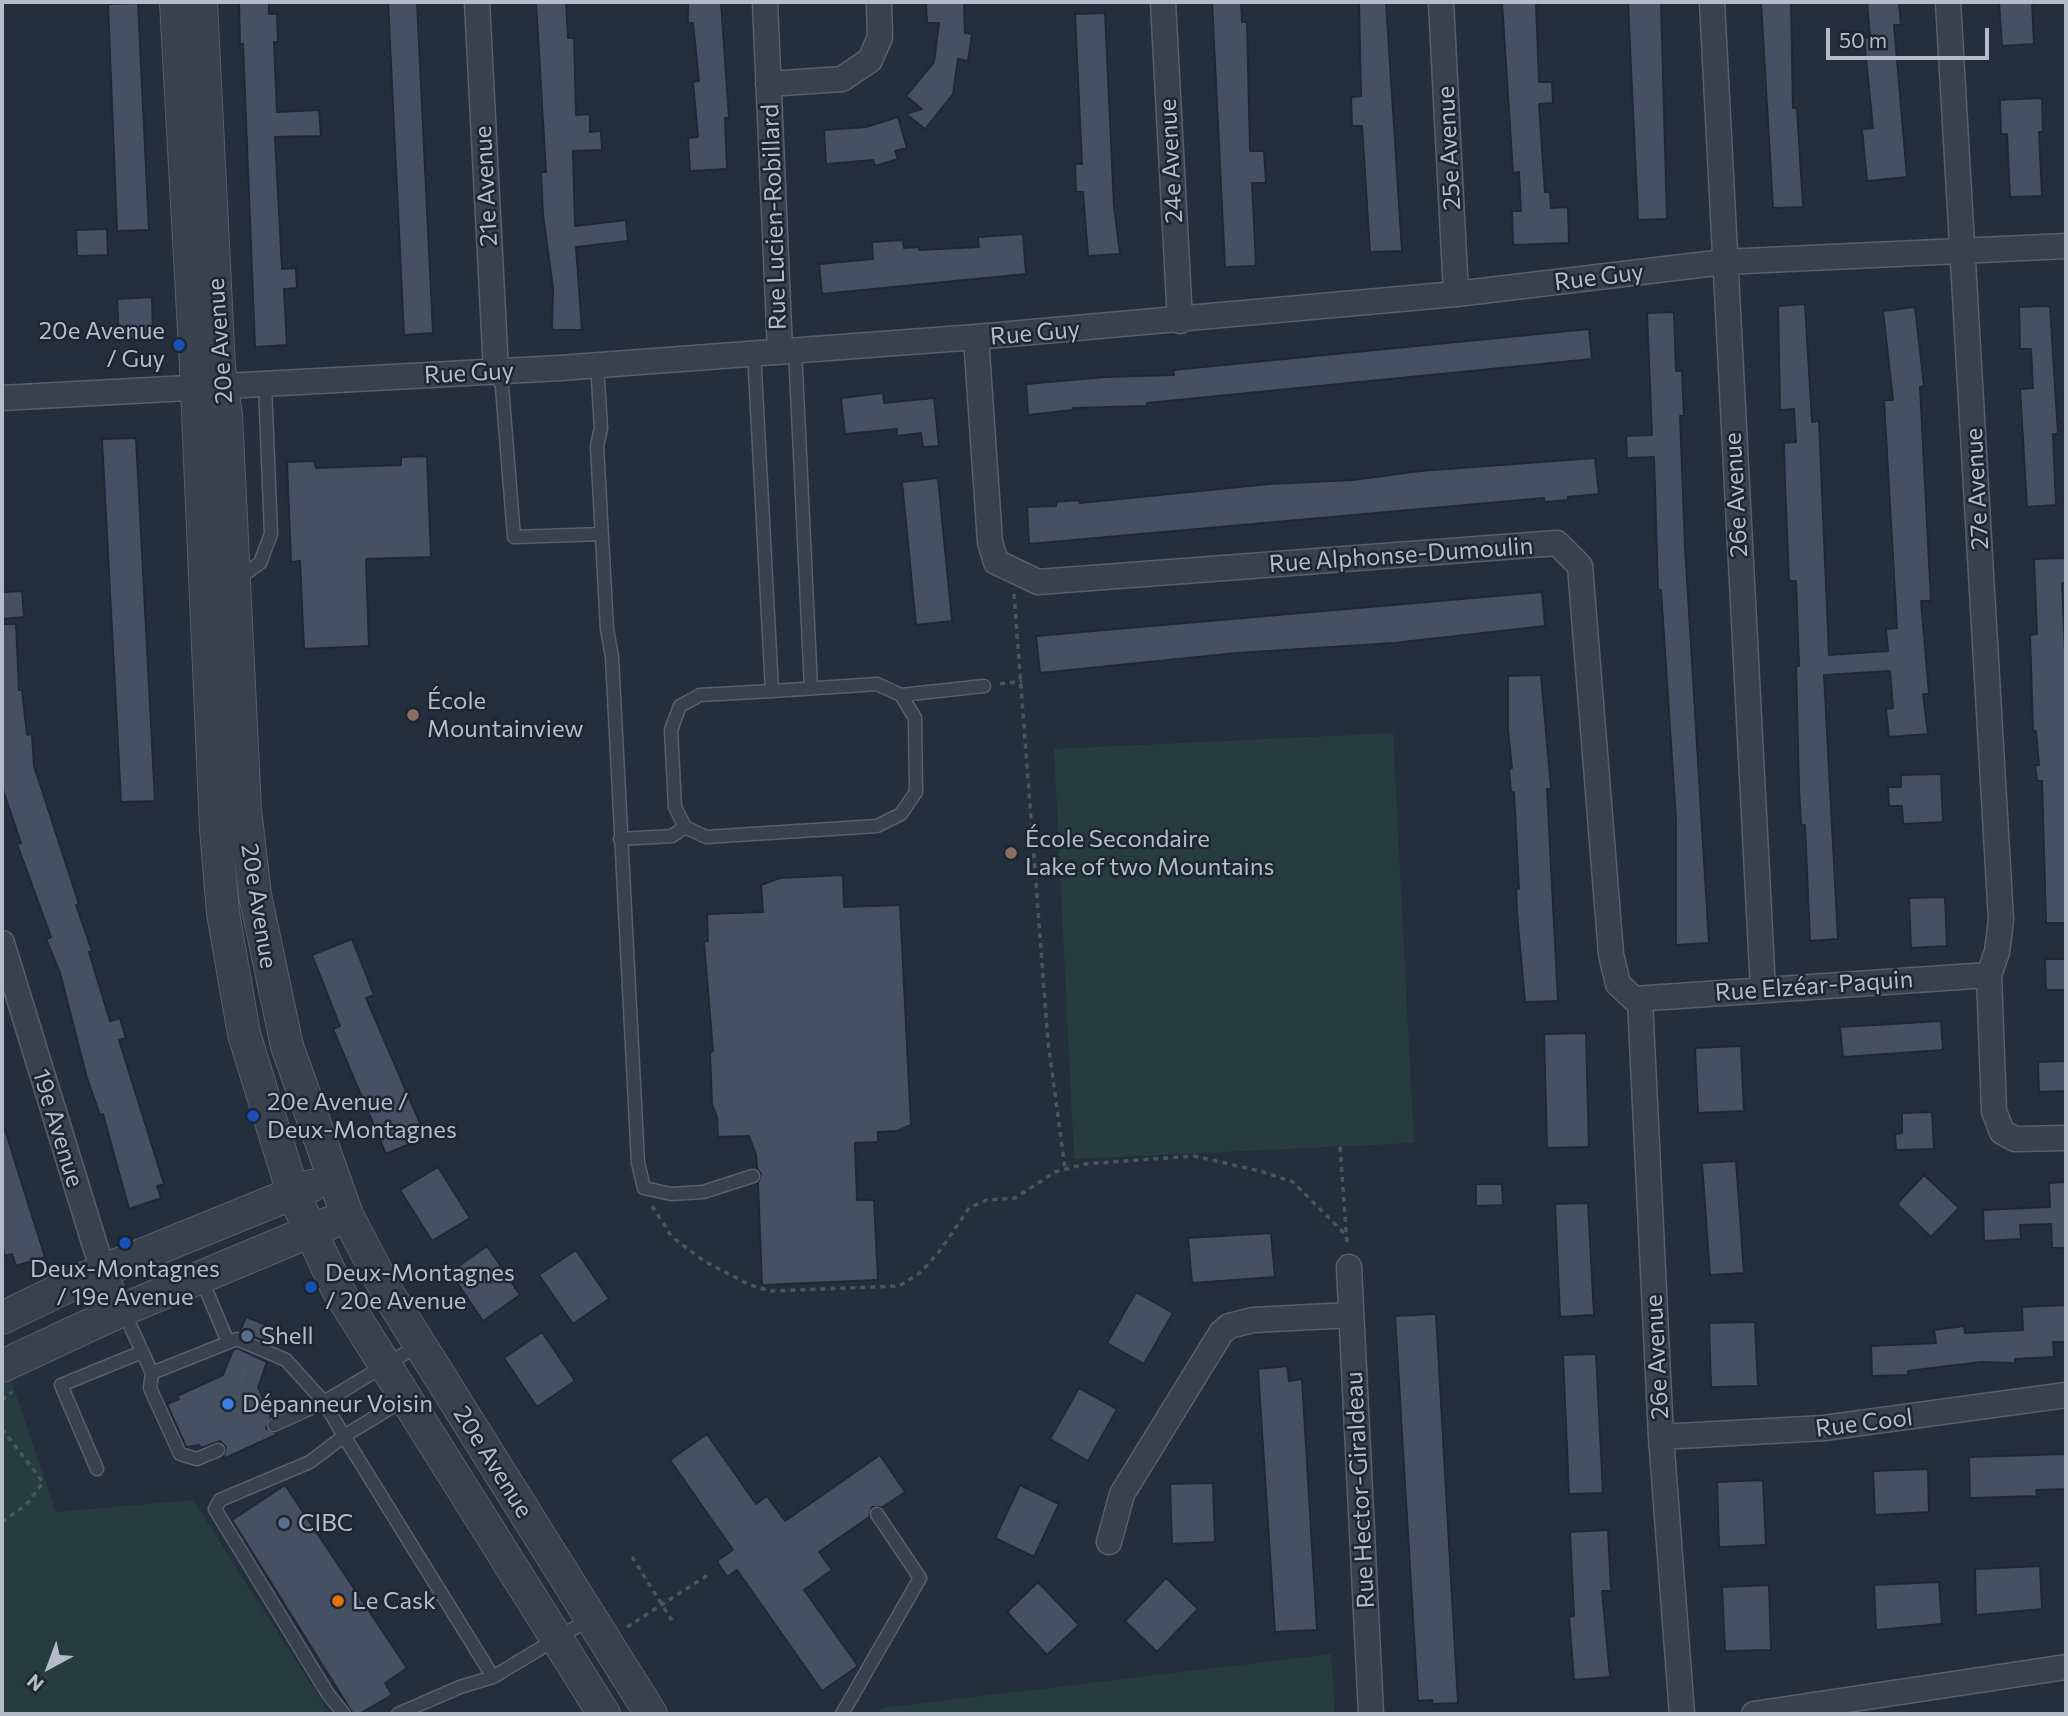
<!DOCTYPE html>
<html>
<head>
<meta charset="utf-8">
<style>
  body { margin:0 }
  #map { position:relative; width:2068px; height:1716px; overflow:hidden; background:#242f3e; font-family:Commissioner,sans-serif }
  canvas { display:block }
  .frame { position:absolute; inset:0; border:4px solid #b4bcc9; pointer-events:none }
  .north { position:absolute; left:14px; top:1632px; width:70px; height:70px; -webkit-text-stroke:5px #1d2633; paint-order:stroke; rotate:221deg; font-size:19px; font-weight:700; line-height:28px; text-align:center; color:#b4bcc9 }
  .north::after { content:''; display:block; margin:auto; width:24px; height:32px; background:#b4bcc9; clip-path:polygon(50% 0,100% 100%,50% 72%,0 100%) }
  .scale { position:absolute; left:1826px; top:28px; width:163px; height:32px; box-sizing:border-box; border:4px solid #b4bcc9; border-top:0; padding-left:9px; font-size:21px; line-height:24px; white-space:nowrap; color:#b4bcc9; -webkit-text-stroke:5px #1d2633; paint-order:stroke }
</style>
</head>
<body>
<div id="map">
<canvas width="2068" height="1716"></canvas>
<div class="frame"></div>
<div class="north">N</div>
<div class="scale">50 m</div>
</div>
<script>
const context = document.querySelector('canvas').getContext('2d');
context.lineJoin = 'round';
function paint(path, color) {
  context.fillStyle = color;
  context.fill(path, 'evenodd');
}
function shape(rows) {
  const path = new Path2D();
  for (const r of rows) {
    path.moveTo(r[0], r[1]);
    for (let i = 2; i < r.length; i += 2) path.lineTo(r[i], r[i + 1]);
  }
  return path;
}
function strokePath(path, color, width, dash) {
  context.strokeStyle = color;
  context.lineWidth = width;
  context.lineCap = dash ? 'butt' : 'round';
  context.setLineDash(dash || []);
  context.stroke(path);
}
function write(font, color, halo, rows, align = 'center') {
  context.font = font + ' Commissioner,sans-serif';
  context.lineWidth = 5;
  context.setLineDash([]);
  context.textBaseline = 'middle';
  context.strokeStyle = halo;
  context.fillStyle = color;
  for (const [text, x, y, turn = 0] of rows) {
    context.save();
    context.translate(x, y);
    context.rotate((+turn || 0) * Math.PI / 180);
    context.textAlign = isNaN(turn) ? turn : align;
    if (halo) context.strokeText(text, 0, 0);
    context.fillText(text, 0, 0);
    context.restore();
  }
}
paint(shape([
  [1393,733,1414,1143,1074,1159,1054,749],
  [2,1353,56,1512,193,1500,330,1714,2,1714],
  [1331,1654,1335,1714,876,1714,882,1708]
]), '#263c3f');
const building = shape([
  [239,2,269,2,269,14,277,14,278,42,274,42,277,112,319,110,321,136,275,137,282,269,296,268,297,288,284,289,287,345,255,347,243,44,240,44,239,2],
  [388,2,417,2,433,333,404,335,388,2],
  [536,2,566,2,568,38,574,38,576,115,590,114,590,132,601,131,602,150,573,151,575,226,626,220,628,241,576,247,582,330,552,330,553,288,543,215,541,172,546,172,536,2],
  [688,2,721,2,729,118,725,118,727,169,690,171,688,138,698,137,693,82,699,81,693,23,688,23,688,2],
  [926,2,964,2,965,33,972,34,968,61,958,59,953,94,925,129,906,114,922,109,906,96,934,62,939,23,927,23,926,2],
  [1212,2,1241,2,1242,22,1247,22,1250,151,1264,151,1266,183,1252,183,1256,266,1225,267,1212,2],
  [1359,2,1386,2,1402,251,1370,252,1362,126,1352,126,1351,97,1361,96,1359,2],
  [1502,2,1536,2,1539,82,1552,82,1553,103,1539,104,1545,192,1550,192,1551,208,1568,207,1569,243,1513,245,1512,211,1521,211,1519,172,1513,173,1502,2],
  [1628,2,1661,2,1667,219,1638,220,1628,2],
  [1761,2,1791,2,1793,108,1797,108,1803,207,1773,208,1761,2],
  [1867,2,1899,2,1901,25,1894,25,1907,177,1867,181,1862,129,1873,128,1864,38,1870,37,1867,2],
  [1999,2,2032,2,2034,44,2002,46,1999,2],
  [138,3,149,230,117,231,108,4,138,3],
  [1105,13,1114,206,1120,254,1088,256,1083,192,1076,192,1075,164,1082,164,1075,14,1105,13],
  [2042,98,2043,132,2039,132,2042,196,2010,197,2007,134,2001,134,2000,100,2042,98],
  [898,117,907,148,895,151,898,159,875,166,873,160,826,164,824,130,866,127,898,117],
  [107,229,108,255,77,256,76,230,107,229],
  [1023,234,1026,274,822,294,819,264,873,259,872,242,903,240,904,248,919,247,919,250,979,247,978,237,1023,234],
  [152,297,153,338,119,339,117,299,152,297],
  [1805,304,1812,422,1819,421,1829,655,1888,651,1886,629,1897,628,1884,400,1893,400,1883,311,1915,307,1924,386,1920,387,1931,601,1921,601,1929,694,1923,694,1928,734,1889,737,1886,709,1893,708,1890,671,1824,675,1838,939,1810,941,1805,825,1801,825,1799,788,1796,666,1799,666,1796,581,1789,581,1785,483,1784,443,1796,442,1794,409,1780,410,1778,306,1805,304],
  [2050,306,2058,434,2053,434,2056,505,2027,507,2020,389,2033,388,2031,349,2020,349,2019,307,2050,306],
  [1674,312,1676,371,1682,371,1684,416,1680,416,1685,546,1709,943,1676,945,1676,820,1661,590,1658,590,1654,457,1627,458,1626,436,1652,435,1647,313,1674,312],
  [1589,329,1592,359,1147,403,1147,406,1073,408,1073,410,1028,415,1026,384,1105,377,1174,375,1173,370,1589,329],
  [883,393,884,403,934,398,939,446,923,447,921,433,897,436,897,429,845,434,841,398,883,393],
  [136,438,155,801,121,802,102,439,136,438],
  [427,456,431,557,366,559,369,646,304,649,300,561,291,562,287,462,314,461,316,468,401,465,401,457,427,456],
  [1595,458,1599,494,1568,497,1568,500,1544,502,1544,498,1029,544,1027,507,1056,506,1056,502,1079,500,1080,503,1269,484,1353,480,1420,471,1595,458],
  [938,478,952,621,916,625,902,482,938,478],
  [2066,558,2066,583,2062,583,2066,674,2066,923,2046,923,2042,781,2037,781,2035,765,2039,765,2036,731,2033,731,2030,635,2037,634,2034,559,2066,558],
  [22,591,24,617,2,619,2,592,22,591],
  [1542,592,1545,626,1394,643,1237,653,1040,673,1036,636,1542,592],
  [2,624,16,624,19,690,22,690,27,735,32,734,34,766,79,904,76,905,92,951,89,952,110,1021,120,1018,126,1038,119,1040,164,1184,157,1186,161,1198,129,1209,103,1114,100,1115,87,1078,60,973,46,939,51,937,17,844,21,843,2,787,2,624],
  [1541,675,1551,789,1547,789,1558,1001,1525,1002,1517,913,1516,889,1519,889,1514,792,1511,793,1509,769,1512,768,1508,730,1508,676,1541,675],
  [1941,774,1943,822,1903,824,1902,806,1889,806,1888,787,1901,787,1901,775,1941,774],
  [843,875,844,907,900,905,911,1125,897,1131,878,1132,878,1142,855,1143,857,1200,874,1200,878,1280,762,1285,758,1183,761,1174,757,1168,756,1155,749,1136,718,1137,717,1117,712,1104,710,1053,713,1051,704,942,708,941,707,914,763,912,761,885,780,878,843,875],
  [1945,897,1947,946,1911,948,1909,898,1945,897],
  [352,939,374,995,366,998,426,1137,386,1154,333,1029,340,1026,312,955,352,939],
  [2045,959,2066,959,2066,990,2046,990,2045,959],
  [1941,1021,1943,1050,1843,1057,1840,1027,1941,1021],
  [1586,1033,1589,1147,1547,1148,1544,1034,1586,1033],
  [1741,1046,1744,1111,1698,1113,1695,1048,1741,1046],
  [2066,1061,2066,1091,2039,1092,2038,1062,2066,1061],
  [1932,1112,1934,1149,1896,1150,1895,1134,1902,1133,1902,1113,1932,1112],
  [2,1130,5,1130,45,1257,16,1266,12,1254,5,1256,2,1245,2,1130],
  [1736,1161,1744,1273,1710,1275,1702,1163,1736,1161],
  [438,1167,470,1218,432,1241,400,1190,438,1167],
  [1924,1175,1959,1208,1931,1237,1897,1204,1924,1175],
  [2066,1182,2066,1248,2052,1248,2051,1224,2020,1225,2021,1239,1984,1241,1983,1210,2050,1207,2049,1183,2066,1182],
  [1476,1184,1502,1184,1503,1205,1476,1206,1476,1184],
  [1588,1203,1594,1315,1560,1317,1555,1204,1588,1203],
  [1271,1233,1275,1277,1192,1283,1188,1238,1271,1233],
  [487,1246,520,1295,483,1321,450,1272,487,1246],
  [576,1250,609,1299,573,1324,539,1275,576,1250],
  [1136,1292,1173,1313,1144,1364,1107,1343,1136,1292],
  [2066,1305,2066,1342,2053,1342,2054,1357,2015,1359,2015,1363,1981,1362,1908,1371,1908,1375,1872,1376,1871,1346,1936,1343,1934,1330,1964,1326,1965,1333,2023,1330,2022,1307,2066,1305],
  [1436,1314,1458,1703,1433,1704,1432,1700,1418,1701,1395,1316,1436,1314],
  [246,1317,279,1330,274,1345,240,1331,246,1317],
  [1755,1322,1758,1386,1711,1387,1709,1323,1755,1322],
  [542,1332,575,1381,537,1407,504,1358,542,1332],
  [237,1348,267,1362,258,1387,271,1417,266,1428,278,1434,223,1459,226,1447,220,1441,201,1448,199,1445,186,1447,167,1404,179,1399,177,1396,223,1375,233,1350,237,1348],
  [1596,1354,1603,1493,1569,1494,1563,1355,1596,1354],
  [1287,1366,1289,1381,1302,1379,1317,1630,1275,1632,1258,1369,1287,1366],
  [1079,1388,1117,1409,1088,1461,1050,1439,1079,1388],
  [707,1434,756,1504,767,1496,785,1521,880,1455,905,1492,883,1507,872,1507,869,1517,819,1552,832,1570,804,1590,858,1666,822,1691,737,1570,727,1577,717,1561,733,1550,670,1460,707,1434],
  [2066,1454,2066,1489,2036,1490,2037,1496,1970,1498,1969,1457,2066,1454],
  [1928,1469,1929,1512,1875,1515,1873,1471,1928,1469],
  [1763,1480,1766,1545,1719,1547,1717,1482,1763,1480],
  [1213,1483,1215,1542,1172,1544,1170,1484,1213,1483],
  [285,1485,407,1668,385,1683,392,1695,359,1714,353,1714,232,1520,285,1485],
  [1020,1485,1059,1504,1034,1557,995,1538,1020,1485],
  [1608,1530,1611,1591,1602,1591,1610,1677,1574,1680,1569,1617,1574,1616,1570,1532,1608,1530],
  [2040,1566,2042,1609,1976,1615,1975,1569,2040,1566],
  [1166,1578,1198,1609,1157,1652,1125,1621,1166,1578],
  [1038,1582,1079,1625,1047,1655,1007,1612,1038,1582],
  [1939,1582,1942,1624,1876,1630,1874,1585,1939,1582],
  [1769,1585,1771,1650,1725,1651,1722,1587,1769,1585]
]);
paint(building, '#455162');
strokePath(building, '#1f2835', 2);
const service = shape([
  [795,349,811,688],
  [754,352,772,691,700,695,680,706,671,730,675,807,685,827,706,837,877,826,901,814,916,792,915,718,901,695,877,684,772,691],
  [597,365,601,428,597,446,607,629,612,657,638,1163,644,1188,671,1194,703,1192,753,1176],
  [496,371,502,387,514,537,602,534],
  [235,574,246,573,260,563,271,534,265,385],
  [901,695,984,686],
  [620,839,672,836,685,827],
  [201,1278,228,1342],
  [120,1311,129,1323,152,1373,237,1339,286,1360,324,1402,274,1425],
  [152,1373,150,1388,180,1454,197,1459,218,1450],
  [405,1399,344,1436,324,1402,419,1345],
  [97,1469,61,1385,142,1352],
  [344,1714,328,1694,215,1509,220,1500,310,1462,344,1436,493,1677,591,1618],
  [398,1714,460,1687,493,1677],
  [842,1714,920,1578,877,1514]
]);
const minor = shape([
  [477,2,496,371],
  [765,2,780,350],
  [1163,2,1180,321],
  [1441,2,1456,294],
  [1712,2,1763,989],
  [1948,2,2001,920,1997,952,1989,975,1994,1111,2002,1132,2015,1139,2066,1138],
  [768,84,842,79,870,60,880,37,879,2],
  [976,337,990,542,996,562,1038,582,1557,543,1580,566,1611,954,1618,984,1634,999,1989,975],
  [2,398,560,368,976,337,1456,294,1724,262,2066,246],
  [2,943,96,1249,120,1311],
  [1640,1000,1661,1437,1682,1714],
  [1349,1267,1371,1714],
  [1661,1437,1824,1428,2066,1395],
  [1109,1542,1122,1494,1221,1333,1229,1326,1253,1320,1351,1315],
  [1754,1714,2066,1667]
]);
const tertiary = shape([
  [176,2,196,367,216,829,223,913,244,1034,293,1193,338,1290,604,1714],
  [201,2,219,367,226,415,245,810,255,895,287,1046,347,1215,387,1292,651,1714],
  [2,1318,85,1278,311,1186],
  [2,1366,120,1311,330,1223]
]);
strokePath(service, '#565f6c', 15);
strokePath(minor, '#565f6c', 27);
strokePath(tertiary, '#565f6c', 34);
strokePath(shape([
  [1014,594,1048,1042,1065,1168],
  [1000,684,1022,681],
  [1340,1147,1347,1244],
  [652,1206,672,1237,704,1261,750,1285,771,1291,899,1286,920,1273,939,1252,969,1208,987,1200,1015,1198,1055,1172,1085,1164,1194,1156,1260,1171,1293,1182,1346,1235],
  [240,1383,249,1362],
  [2,1400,12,1392],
  [2,1429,43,1482,27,1504,2,1522],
  [632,1557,673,1622],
  [627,1627,708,1575]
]), '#44595c', 3.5, [5, 5]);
strokePath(service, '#38414e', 12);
strokePath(minor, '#38414e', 24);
strokePath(tertiary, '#38414e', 32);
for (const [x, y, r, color] of [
  [179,345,7,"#1a4fb4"],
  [413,715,7,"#8d6e63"],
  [1011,853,7,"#8d6e63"],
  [253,1116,7,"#1a4fb4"],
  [125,1243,7,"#1a4fb4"],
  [311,1287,7,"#1a4fb4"],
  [247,1336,7,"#5c6f8a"],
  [228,1404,7,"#3f7fe0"],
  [284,1523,7,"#5c6f8a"],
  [338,1601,7,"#e8710a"]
]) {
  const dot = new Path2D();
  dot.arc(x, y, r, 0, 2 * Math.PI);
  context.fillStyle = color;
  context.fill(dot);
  strokePath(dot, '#1d2633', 2.5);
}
write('24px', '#b4bcc9', '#1d2633', [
  ["25e Avenue",1449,148,-93],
  ["24e Avenue",1171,161,-93],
  ["21e Avenue",486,186,-93],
  ["Rue Lucien-Robillard",774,217,-92],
  ["Rue Guy",1599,277,-7],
  ["Rue Guy",1035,333,-5],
  ["20e Avenue",220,341,-94],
  ["Rue Guy",469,373,-3],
  ["27e Avenue",1977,489,-93],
  ["26e Avenue",1736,495,-93],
  ["Rue Alphonse-Dumoulin",1401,555,-4],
  ["20e Avenue",259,906,81],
  ["Rue Elzéar-Paquin",1814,986,-4],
  ["19e Avenue",58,1128,73],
  ["26e Avenue",1657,1357,-93],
  ["Rue Cool",1864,1423,-7],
  ["20e Avenue",493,1462,58],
  ["Rue Hector-Giraldeau",1360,1490,-93]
]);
write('24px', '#b4bcc9', '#1d2633', [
  ["20e Avenue",165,331,"right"],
  ["/ Guy",165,359,"right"],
  ["École",427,701],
  ["Mountainview",427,729],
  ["École Secondaire",1025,839],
  ["Lake of two Mountains",1025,867],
  ["20e Avenue /",267,1102],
  ["Deux-Montagnes",267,1130],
  ["Deux-Montagnes",125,1269,"center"],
  ["/ 19e Avenue",125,1297,"center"],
  ["Deux-Montagnes",325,1273],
  ["/ 20e Avenue",325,1301],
  ["Shell",261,1336],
  ["Dépanneur Voisin",242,1404],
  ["CIBC",298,1523],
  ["Le Cask",352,1601]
], 'left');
</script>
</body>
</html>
